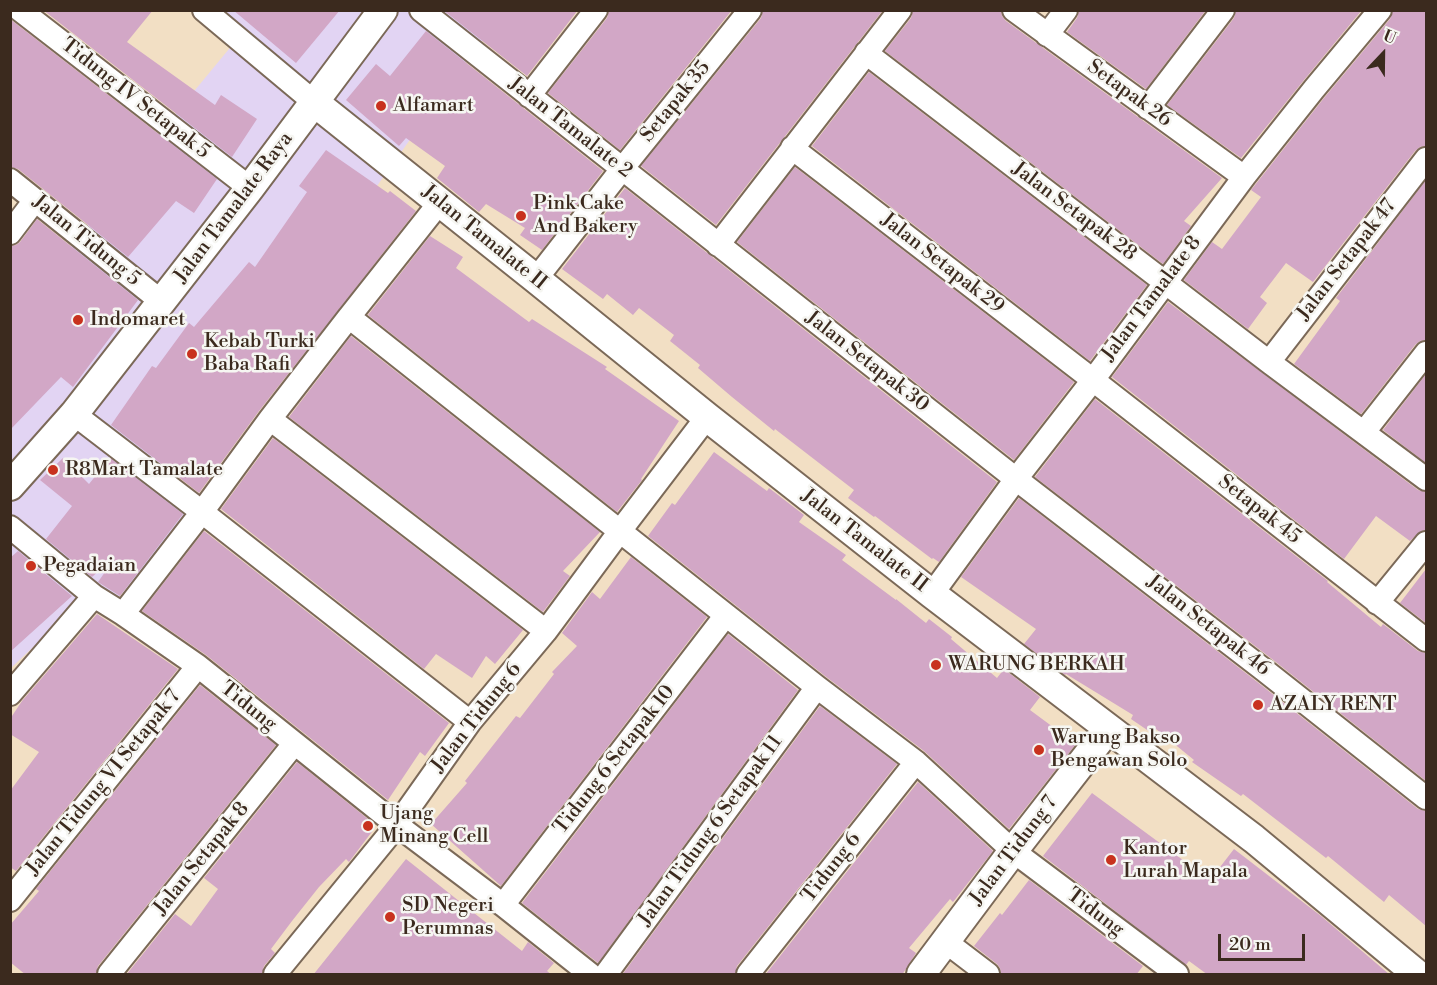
<!DOCTYPE html>
<html>
<head>
<meta charset="utf-8">
<style>
  body { margin:0 }
  #map { position:relative; width:1437px; height:985px; overflow:hidden; background:#f2dfc4; font-family:"Libre Bodoni",serif }
  canvas { display:block }
  .frame { position:absolute; inset:0; border:12px solid #3b2a1e; pointer-events:none }
  .north { position:absolute; left:1353px; top:24px; width:60px; height:60px; -webkit-text-stroke:4px #f6f6f2; paint-order:stroke; rotate:22deg; font-size:16px; font-weight:700; line-height:24px; text-align:center; color:#3b2a1e }
  .north::after { content:''; display:block; margin:auto; width:21px; height:27px; background:#3b2a1e; clip-path:polygon(50% 0,100% 100%,50% 72%,0 100%) }
  .scale { position:absolute; left:1218px; top:934px; width:87px; height:27px; box-sizing:border-box; border:3px solid #3b2a1e; border-top:0; padding-left:8px; font-size:18px; line-height:21px; white-space:nowrap; color:#3b2a1e; -webkit-text-stroke:4px #f6f6f2; paint-order:stroke }
</style>
</head>
<body>
<div id="map">
<canvas width="1437" height="985"></canvas>
<div class="frame"></div>
<div class="north">U</div>
<div class="scale">20 m</div>
</div>
<script>
const context = document.querySelector('canvas').getContext('2d');
context.lineJoin = 'round';
function paint(path, color) {
  context.fillStyle = color;
  context.fill(path, 'evenodd');
}
function shape(rows) {
  const path = new Path2D();
  for (const r of rows) {
    path.moveTo(r[0], r[1]);
    for (let i = 2; i < r.length; i += 2) path.lineTo(r[i], r[i + 1]);
  }
  return path;
}
function strokePath(path, color, width, dash) {
  context.strokeStyle = color;
  context.lineWidth = width;
  context.lineCap = dash ? 'butt' : 'round';
  context.setLineDash(dash || []);
  context.stroke(path);
}
function write(font, color, halo, rows, align = 'center') {
  context.font = font + ' "Libre Bodoni",serif';
  context.lineWidth = 5;
  context.setLineDash([]);
  context.textBaseline = 'middle';
  context.strokeStyle = halo;
  context.fillStyle = color;
  for (const [text, x, y, turn = 0] of rows) {
    context.save();
    context.translate(x, y);
    context.rotate((+turn || 0) * Math.PI / 180);
    context.textAlign = isNaN(turn) ? turn : align;
    if (halo) context.strokeText(text, 0, 0);
    context.fillText(text, 0, 0);
    context.restore();
  }
}
paint(shape([
  [216,11,506,11,471,54,362,207,156,470,200,504,104,614,86,597,11,668,11,324,162,130,243,32]
]), '#e2d4f3');
paint(shape([
  [43,10,153,10,127,42,215,105,221,95,257,119,232,157],
  [233,10,340,10,296,63],
  [443,10,578,10,527,76],
  [609,10,732,10,620,150,548,93,607,18],
  [763,10,883,10,716,225,641,166,761,18],
  [913,10,1001,10,1002,16,1006,21,1222,178,1184,221,1191,226,1163,264,885,51,911,18],
  [1079,10,1206,10,1146,89,1067,32,1077,18],
  [1236,10,1362,10,1304,80,1241,158,1167,105,1234,18],
  [1393,10,1426,10,1426,146,1420,147,1415,151,1313,282,1286,263,1260,297,1267,303,1248,329,1184,280,1212,242,1222,249,1261,197,1251,190,1324,98,1390,19],
  [10,19,217,179,194,213,176,201,128,257,18,169,10,167],
  [426,31,603,171,542,250,520,235,525,228,486,204,479,212,437,178,445,166,406,138,399,146,346,100,376,64,390,76],
  [869,72,1147,285,1090,361,812,146],
  [326,150,388,193,390,191,416,211,259,411,199,493,111,425,152,366,156,368,189,323,194,327,249,262,255,267,307,192,299,186],
  [795,167,1074,382,1014,460,737,242],
  [1426,180,1426,340,1420,341,1415,345,1361,414,1294,364,1340,301,1336,298],
  [625,188,997,482,939,562,933,558,932,559,875,516,874,517,848,498,854,490,775,429,774,431,732,397,698,368,700,365,670,341,674,335,639,308,633,315,607,294,603,299,562,269],
  [37,219,138,300,73,387,61,377,10,430,10,246,16,245,20,242],
  [430,236,463,257,456,268,529,322,532,319,607,367,605,369,679,421,641,479,642,480,617,512,368,315],
  [1168,302,1418,490,1426,492,1426,530,1421,531,1410,541,1376,516,1344,559,1112,377],
  [351,336,600,532,563,571,570,576,543,612,289,417],
  [1426,374,1426,463,1383,430],
  [1095,399,1328,581,1327,582,1381,627,1383,624,1418,651,1426,653,1426,781,1272,659,1035,477],
  [273,438,523,630,495,664,486,656,472,678,436,654,424,669,221,509],
  [714,452,767,491,769,488,804,515,799,522,846,555,842,560,896,600,896,599,926,623,929,619,952,637,951,639,997,678,1004,669,1040,697,1030,710,1076,744,1009,829,924,751,825,676,648,536,672,503,675,505],
  [63,458,89,484,110,458,183,514,120,596,98,582,105,572,101,569,92,577,46,539,72,506,40,480],
  [1019,498,1256,681,1418,809,1426,811,1426,926,1389,895,1384,902,1328,856,1326,858,1243,794,1241,796,1192,762,1194,760,1156,729,1153,734,1131,719,1133,715,1066,674,1065,675,1024,644,1036,629,961,577],
  [204,531,449,723,425,756,420,752,388,800,206,655,142,611],
  [18,551,72,596,10,652,10,558],
  [631,557,707,617,501,886,431,824,467,783,465,781,516,716,520,718,554,674,552,672,577,646,562,633,592,592,600,599],
  [1426,569,1426,623,1400,603],
  [97,614,178,669,16,871,10,867,10,791,39,752,10,734,10,719,22,701],
  [728,634,798,690,598,963,522,903],
  [200,685,276,745,98,966,96,975,26,975,10,962,10,925,39,891,36,889],
  [820,706,897,764,737,966,735,975,622,975],
  [297,762,373,823,371,826,374,829,349,862,346,859,319,887,292,921,271,949,275,953,264,966,262,975,126,975,175,914,191,926,218,889,204,878],
  [918,782,993,851,953,902,950,899,909,948,916,953,902,975,765,975],
  [1092,793,1210,880,1234,849,1321,916,1390,975,1208,975,1189,961,1186,965,1043,856],
  [406,859,522,951,528,942,554,963,547,971,552,975,313,975],
  [1029,880,1143,966,1136,975,1001,975,1000,968,997,964,974,946,1000,913,1002,915]
]), '#d2a7c6');
const minor = shape([
  [20,10,250,188],
  [204,10,314,102],
  [421,10,1016,479,1264,670,1426,798],
  [1014,10,1244,177],
  [1047,35,1066,10],
  [866,53,1269,362,1426,479],
  [529,96,596,10],
  [1148,108,1223,10],
  [792,148,1093,380,1426,640],
  [10,180,162,302],
  [440,202,349,317,817,687,916,762,1013,851,1177,974],
  [10,233,35,200],
  [718,245,900,10],
  [536,279,622,169,750,10],
  [1269,362,1426,159],
  [74,414,202,512,470,722],
  [270,419,546,631],
  [1364,432,1426,353],
  [10,527,94,596,123,614,198,666,397,825,503,905,590,974],
  [932,594,1016,479,1093,380,1244,177,1314,89,1380,10],
  [1377,603,1426,543],
  [123,614,202,512,270,419,349,317],
  [10,694,94,596],
  [10,900,198,666],
  [503,905,726,615],
  [946,942,988,974],
  [109,974,294,744],
  [275,974,397,825,470,722,546,631,620,531,707,417],
  [606,974,817,687],
  [748,974,916,762]
]);
const tertiary = shape([
  [314,102,536,279,707,417,932,594,1254,839,1417,974],
  [10,486,74,414,250,188,383,10],
  [921,974,1013,851,1108,729]
]);
strokePath(minor, '#7b6958', 26);
strokePath(tertiary, '#7b6958', 32);
strokePath(minor, '#fff', 22);
strokePath(tertiary, '#fff', 28);
for (const [x, y, r, color] of [
  [381,106,6,"#c8321e"],
  [521,216,6,"#c8321e"],
  [78,320,6,"#c8321e"],
  [192,354,6,"#c8321e"],
  [53,470,6,"#c8321e"],
  [31,566,6,"#c8321e"],
  [936,665,6,"#c8321e"],
  [1258,705,6,"#c8321e"],
  [1039,750,6,"#c8321e"],
  [368,826,6,"#c8321e"],
  [1111,860,6,"#c8321e"],
  [390,917,6,"#c8321e"]
]) {
  const dot = new Path2D();
  dot.arc(x, y, r, 0, 2 * Math.PI);
  context.fillStyle = color;
  context.fill(dot);
  strokePath(dot, '#f6f6f2', 2);
}
write('20px', '#3b2a1e', '#f6f6f2', [
  ["Setapak 26",1129,94,36],
  ["Tidung IV Setapak 5",135,99,38],
  ["Setapak 35",676,102,-51],
  ["Jalan Tamalate 2",570,128,38],
  ["Jalan Tamalate Raya",234,208,-53],
  ["Jalan Setapak 28",1074,212,37],
  ["Jalan Tamalate II",484,238,39],
  ["Jalan Tidung 5",86,241,39],
  ["Jalan Setapak 47",1347,260,-52],
  ["Jalan Setapak 29",942,264,38],
  ["Jalan Tamalate 8",1152,299,-53],
  ["Jalan Setapak 30",867,362,38],
  ["Setapak 45",1259,510,38],
  ["Jalan Tamalate II",864,541,38],
  ["Jalan Setapak 46",1208,626,38],
  ["Tidung",248,707,39],
  ["Jalan Tidung 6",477,718,-52],
  ["Tidung 6 Setapak 10",615,760,-52],
  ["Jalan Tidung VI Setapak 7",104,783,-51],
  ["Jalan Tidung 6 Setapak 11",711,831,-54],
  ["Jalan Tidung 7",1014,851,-53],
  ["Jalan Setapak 8",202,859,-51],
  ["Tidung 6",832,868,-52],
  ["Tidung",1095,913,37]
]);
write('20px', '#3b2a1e', '#f6f6f2', [
  ["Alfamart",393,106],
  ["Pink Cake",533,204],
  ["And Bakery",533,227],
  ["Indomaret",90,320],
  ["Kebab Turki",204,342],
  ["Baba Rafi",204,365],
  ["R8Mart Tamalate",65,470],
  ["Pegadaian",43,566],
  ["WARUNG BERKAH",948,665],
  ["AZALY RENT",1270,705],
  ["Warung Bakso",1051,738],
  ["Bengawan Solo",1051,761],
  ["Ujang",380,814],
  ["Minang Cell",380,837],
  ["Kantor",1123,849],
  ["Lurah Mapala",1123,872],
  ["SD Negeri",402,906],
  ["Perumnas",402,929]
], 'left');
</script>
</body>
</html>
